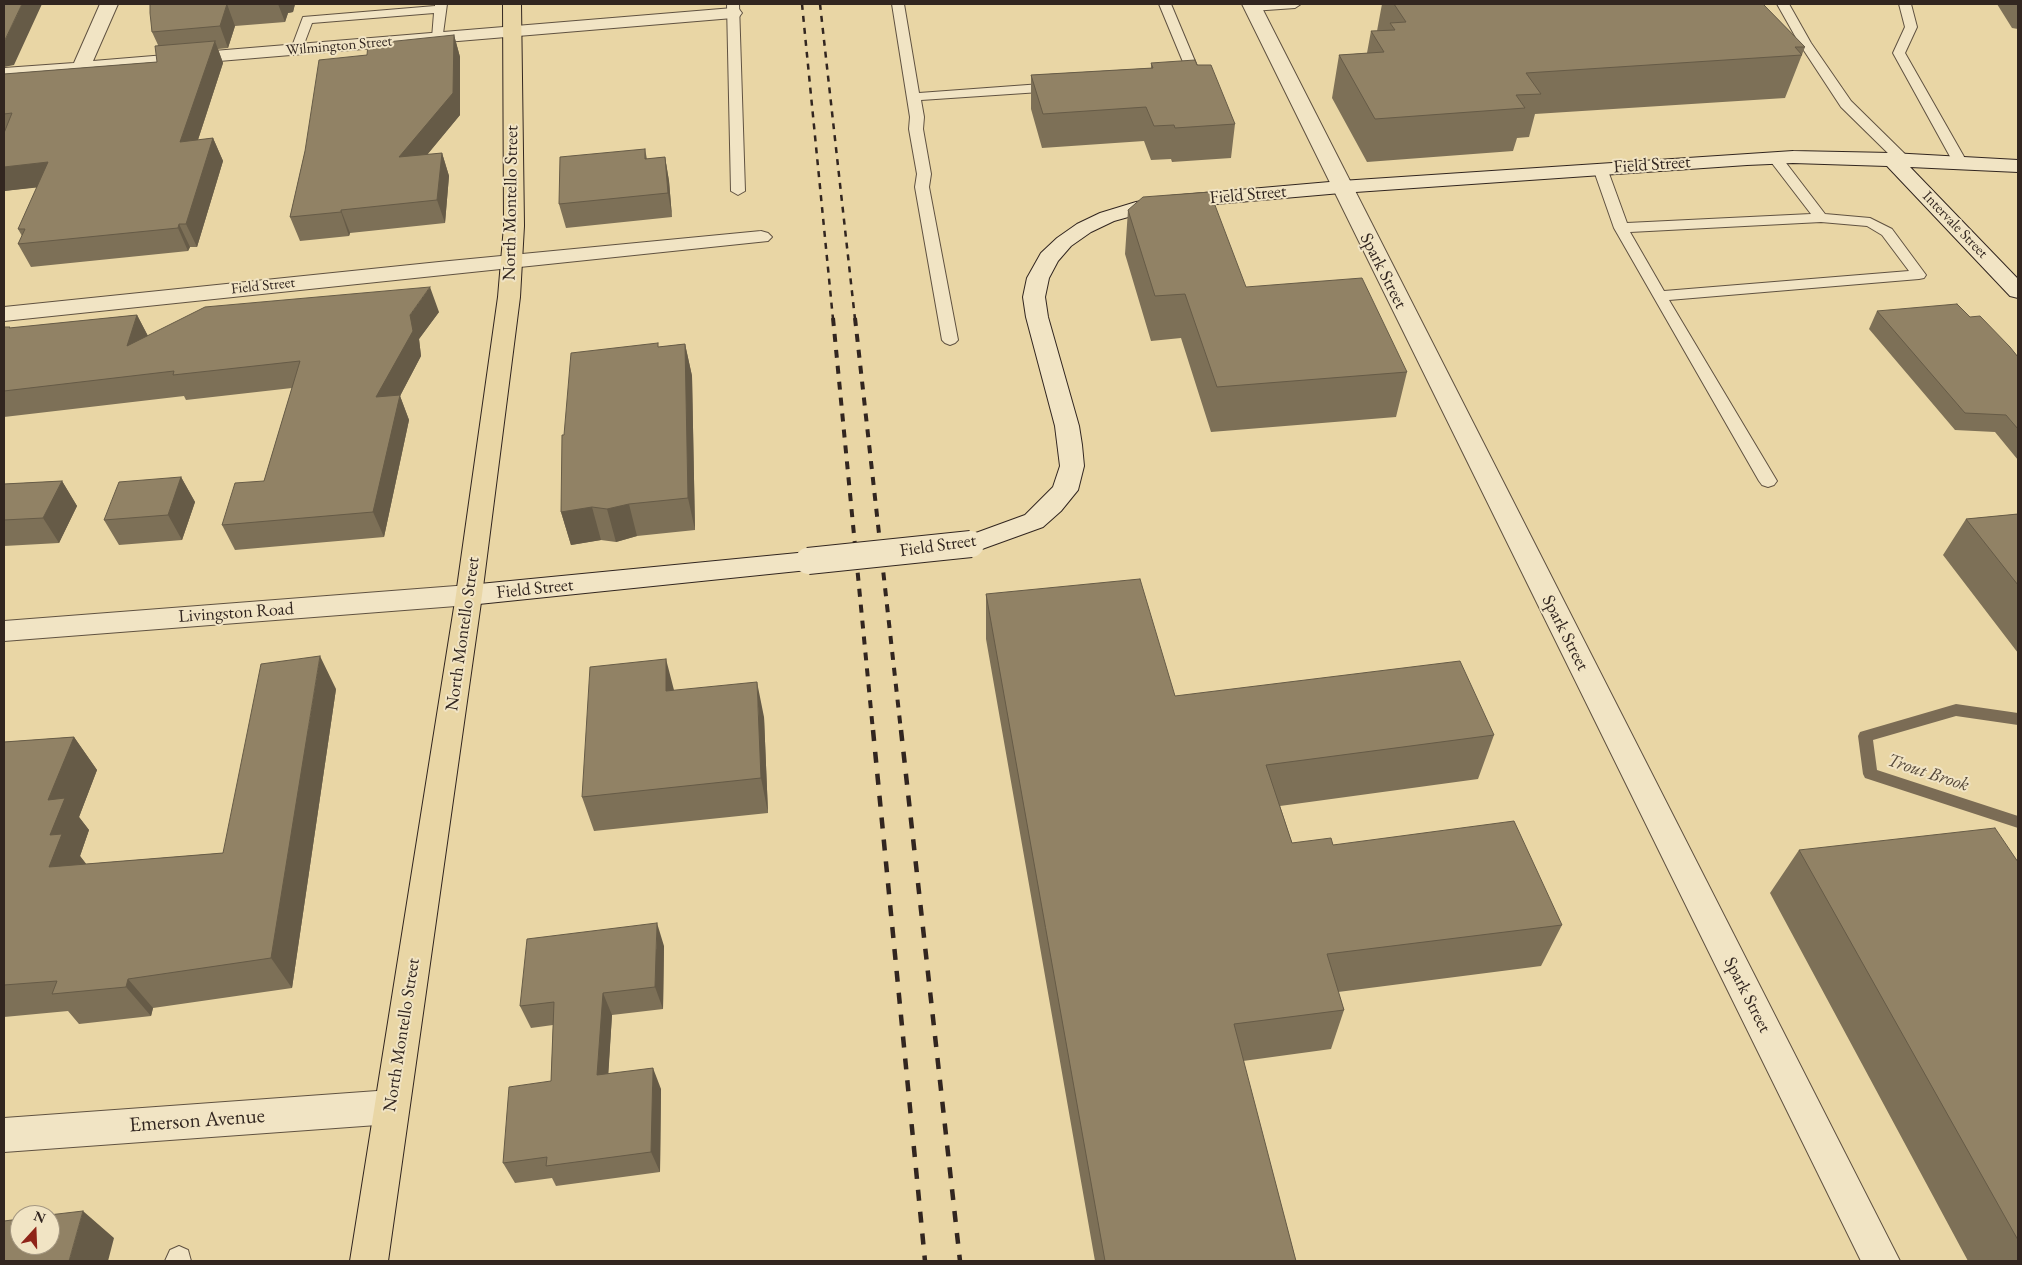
<!DOCTYPE html>
<html>
<head>
<meta charset="utf-8">
<style>
  body { margin:0 }
  #map { position:relative; width:2022px; height:1265px; overflow:hidden; background:#e9d6a5; font-family:"EB Garamond",serif }
  canvas { display:block }
  .frame { position:absolute; inset:0; border:5px solid #322620; pointer-events:none }
  .north { position:absolute; left:10px; top:1205px; width:50px; height:50px; box-sizing:border-box; background:#f1e4c4; border:1px solid #a59882; border-radius:50%; rotate:20deg; font-size:14px; font-weight:700; line-height:20px; text-align:center; color:#322620 }
  .north::after { content:''; display:block; margin:auto; width:18px; height:22px; background:#8f2418; clip-path:polygon(50% 0,100% 100%,50% 72%,0 100%) }
</style>
</head>
<body>
<div id="map">
<canvas width="2022" height="1265"></canvas>
<div class="frame"></div>
<div class="north">N</div>
</div>
<script>
const context = document.querySelector('canvas').getContext('2d');
context.lineJoin = 'round';
function shape(rows) {
  const path = new Path2D();
  for (const r of rows) {
    path.moveTo(r[0], r[1]);
    for (let i = 2; i < r.length; i += 2) path.lineTo(r[i], r[i + 1]);
  }
  return path;
}
function paint(path, color) {
  context.fillStyle = color;
  context.fill(path, 'evenodd');
}
function strokePath(path, color, width, dash) {
  context.strokeStyle = color;
  context.lineWidth = width;
  context.lineCap = dash ? 'butt' : 'round';
  context.setLineDash(dash || []);
  context.stroke(path);
}
function write(font, color, halo, rows, align = 'center') {
  context.font = font + ' "EB Garamond",serif';
  context.lineWidth = 4;
  context.setLineDash([]);
  context.textBaseline = 'middle';
  context.strokeStyle = halo;
  context.fillStyle = color;
  for (const [text, x, y, turn = 0] of rows) {
    context.save();
    context.translate(x, y);
    context.rotate((+turn || 0) * Math.PI / 180);
    context.textAlign = isNaN(turn) ? turn : align;
    if (halo) context.strokeText(text, 0, 0);
    context.fillText(text, 0, 0);
    context.restore();
  }
}
paint(shape([
  [1956,704,2018,713,2018,725,1956,716,1873,740,1877,770,2018,816,2018,828,1865,778,1863,774,1858,736,1860,732,1956,704]
]), '#7b6c55');
const lane = shape([
  [435,4,447,4,442,41,434,41,432,38,434,13,312,23,301,52,297,53,291,49,303,17,435,6,435,4],
  [727,4,739,4,745,191,738,195,731,191,727,4],
  [892,4,904,4,919,93,1055,83,1061,87,1055,91,921,100,924,117,923,129,931,174,929,187,958,340,955,343,950,345,945,343,942,340,915,187,917,174,909,129,910,117,892,4],
  [1159,4,1171,4,1202,78,1200,81,1189,82,1183,78,1188,74,1159,4],
  [1248,4,1301,4,1295,8,1252,11,1248,10,1246,7,1248,4],
  [1777,4,1789,4,1811,43,1851,101,1908,157,1910,160,1908,163,1898,163,1841,107,1799,43,1777,4],
  [1899,4,1911,4,1917,27,1905,53,1967,162,1965,165,1955,165,1953,162,1893,53,1905,27,1899,4],
  [1775,154,1780,155,1825,214,1870,218,1892,229,1926,275,1924,278,1919,279,1669,300,1777,481,1774,485,1768,487,1762,485,1759,481,1614,228,1593,168,1600,164,1607,168,1627,223,1811,214,1768,158,1775,154],
  [1821,222,1867,226,1882,235,1909,271,1664,291,1630,232,1821,222],
  [179,1246,188,1250,191,1261,165,1261,170,1250,179,1246]
]);
const street = shape([
  [100,4,118,4,93,61,733,8,739,9,742,13,739,17,733,18,4,79,4,68,74,63,100,4],
  [1242,4,1260,4,1900,1261,1861,1261,1242,4],
  [761,231,768,233,772,237,768,241,4,321,4,307,439,262,761,231],
  [469,585,479,588,482,595,479,602,469,605,4,641,4,621,469,585],
  [391,1090,403,1095,409,1107,403,1119,391,1124,4,1152,4,1118,391,1090]
]);
const secondary = shape([
  [1793,151,1891,153,2018,160,2018,172,1910,167,2018,279,2018,298,2010,296,1887,166,1793,163,1747,165,1341,193,1170,208,1139,214,1114,221,1091,232,1071,246,1058,261,1049,278,1045,297,1048,317,1079,426,1082,445,1084,466,1078,490,1061,511,1043,527,971,553,962,550,958,544,962,538,1025,515,1053,487,1060,466,1055,426,1026,317,1023,297,1027,278,1041,253,1057,238,1077,224,1100,213,1136,202,1170,196,1341,181,1793,151],
  [808,552,817,554,821,561,817,568,808,570,469,605,459,602,456,595,459,588,469,585,808,552]
]);
const primary = shape([
  [503,4,521,4,524,226,520,297,482,595,388,1261,350,1261,456,595,498,297,504,226,503,4]
]);
strokePath(lane, '#605241', 2);
strokePath(street, '#605241', 2);
strokePath(secondary, '#322620', 2);
strokePath(primary, '#322620', 2);
paint(lane, '#f1e4c4');
paint(street, '#f1e4c4');
paint(secondary, '#f1e4c4');
paint(primary, '#e9d6a5');
strokePath(shape([
  [802,4,833,319],
  [820,4,855,319]
]), '#322620', 2.5, [6, 6]);
strokePath(shape([
  [833,318,873,731],
  [855,318,901,731]
]), '#322620', 4, [8, 8]);
strokePath(shape([
  [873,730,925,1261],
  [901,730,960,1261]
]), '#322620', 4.5, [11, 11]);
const secondaryBridge = shape([
  [808,561,971,544]
]);
strokePath(secondaryBridge, '#322620', 28, []);
strokePath(secondaryBridge, '#f1e4c4', 26);
paint(shape([
  [150,4,295,4,293,12,288,13,285,22,235,26,228,48,218,49,223,63,198,140,213,138,223,161,197,247,190,247,188,251,31,267,18,244,22,236,18,229,37,187,4,191,4,74,157,62,158,45,152,32],
  [1382,4,1763,4,1805,47,1785,98,1535,114,1529,137,1517,138,1513,151,1367,162,1332,98,1339,55,1367,53,1371,31,1377,31],
  [1997,4,2018,4,2018,29,2012,28],
  [454,35,460,57,460,115,427,155,442,153,449,176,445,223,350,233,349,236,300,241,290,217,305,151,367,55],
  [1151,63,1197,65,1235,124,1231,158,1172,162,1171,159,1151,160,1144,141,1042,148,1031,109,1031,75,1151,68],
  [645,149,647,159,665,157,669,181,672,217,566,228,559,204],
  [1128,210,1246,287,1407,372,1396,417,1211,432,1181,338,1151,341,1125,254],
  [1877,311,1970,317,2018,357,2018,460,1995,432,1955,430,1869,329],
  [439,312,419,339,421,356,400,396,409,420,384,537,235,550,222,525,264,481,292,388,186,400,184,396,4,417,4,327,11,328,137,315,148,336],
  [685,344,692,376,695,530,637,536,616,542,601,540,571,545,561,512,564,435,659,347],
  [181,477,195,502,182,540,119,545,104,520],
  [62,481,77,506,59,543,4,546,4,484],
  [2018,514,2018,653,1943,555,1966,519],
  [986,594,1175,696,1494,735,1478,779,1280,806,1292,843,1333,845,1562,925,1541,966,1338,992,1344,1010,1331,1049,1243,1061,1296,1261,1095,1261,986,639],
  [336,689,292,988,153,1008,151,1016,79,1024,68,1011,4,1017,4,742,74,737,97,770,79,817,89,830,80,856,86,864,223,853],
  [674,690,764,717,768,813,594,831,582,797],
  [1799,850,2018,862,2018,1261,1968,1261,1770,893],
  [664,946,663,1009,612,1015,608,1074,661,1089,660,1172,556,1186,552,1178,515,1183,503,1163,551,1081,553,1025,531,1028,520,1006]
]), '#7d7057');
paint(shape([
  [22,4,42,4,14,65,4,67,4,42],
  [227,4,235,26,228,48,220,26],
  [278,4,295,4,293,12,288,13,285,22],
  [454,35,460,57,460,115,406,180,399,157],
  [215,41,223,63,190,164,180,142],
  [213,138,223,161,197,247,186,224],
  [442,153,449,176,445,223,437,200],
  [665,157,669,181,672,217,668,193],
  [48,162,60,185,4,191,4,167],
  [341,210,350,233,349,236,341,212],
  [179,224,190,247,188,251,178,228],
  [430,287,439,312,419,339,421,356,400,396,409,420,384,537,373,512,376,397,410,315],
  [137,315,150,340,127,346],
  [685,344,692,376,695,530,688,498],
  [181,477,195,502,182,540,168,515],
  [62,481,77,506,59,543,43,518],
  [629,504,637,536,616,542,607,509],
  [592,507,601,540,571,545,561,512],
  [320,656,336,689,292,988,271,958],
  [666,659,675,694,666,691],
  [757,682,764,717,768,813,761,778],
  [74,737,97,770,79,817,89,830,80,856,87,865,49,867,50,835,48,800],
  [657,923,664,946,663,1009,655,987],
  [128,979,153,1008,151,1016,126,987],
  [603,993,612,1015,607,1096,597,1075],
  [653,1068,661,1089,660,1172,651,1152],
  [83,1211,114,1238,108,1261,69,1261]
]), '#665b47');
const building = shape([
  [4,4,22,4,4,42,4,4],
  [150,4,233,4,227,4,220,26,152,32,150,13,150,4],
  [1394,4,1763,4,1805,47,1795,47,1802,55,1526,73,1541,94,1516,95,1525,108,1375,119,1339,55,1384,52,1371,31,1395,30,1390,23,1406,22,1394,4],
  [454,35,453,93,399,157,442,153,437,200,341,210,341,212,290,217,305,151,319,60,367,55,368,44,454,35],
  [215,41,180,142,213,138,186,224,179,224,178,228,18,244,25,229,18,229,48,162,4,167,4,133,12,113,4,114,4,74,157,62,155,46,215,41],
  [1195,60,1197,65,1211,65,1235,124,1175,128,1174,125,1154,126,1146,107,1043,114,1031,75,1153,68,1151,63,1195,60],
  [645,149,645,159,665,157,668,193,559,204,560,157,645,149],
  [1210,192,1246,287,1362,278,1407,372,1217,387,1185,294,1155,296,1128,210,1143,197,1210,192],
  [430,287,410,315,413,331,376,397,400,395,373,512,222,525,235,483,264,481,300,361,173,375,174,371,4,391,4,327,10,327,9,328,137,315,127,346,205,307,430,287],
  [1957,304,1970,317,1980,316,2010,347,2018,357,2018,429,2006,415,1965,413,1877,311,1957,304],
  [658,343,658,347,685,344,688,498,629,504,607,509,592,507,561,512,562,435,564,435,571,353,658,343],
  [181,477,168,515,104,520,119,482,181,477],
  [62,481,43,518,4,520,4,484,62,481],
  [2018,514,2018,585,1966,519,2018,514],
  [1140,579,1175,696,1460,661,1494,735,1266,765,1292,843,1331,838,1333,845,1514,821,1562,925,1327,954,1344,1010,1234,1024,1296,1261,1105,1261,986,594,1140,579],
  [320,656,271,958,128,979,126,987,52,994,57,981,4,985,4,742,74,737,48,800,65,798,50,835,62,834,49,867,223,853,261,664,320,656],
  [666,659,666,691,757,682,761,778,582,797,590,667,666,659],
  [1995,828,2018,862,2018,1240,1799,850,1995,828],
  [657,923,655,987,603,993,597,1075,653,1068,651,1152,546,1166,547,1157,503,1163,509,1087,551,1081,554,1002,520,1006,527,939,657,923],
  [83,1211,69,1261,4,1261,4,1221,20,1219,20,1245,50,1245,50,1215,49,1215,83,1211]
]);
paint(building, '#918265');
strokePath(building, '#665b47', 1);
write('15px', '#322620', '#f1e4c4', [
  ["Wilmington Street",339,46,-5],
  ["Intervale Street",1955,225,46],
  ["Field Street",263,286,-6]
]);
write('18px', '#322620', '#f1e4c4', [
  ["Field Street",1652,165,-4],
  ["Field Street",1248,195,-5],
  ["North Montello Street",511,203,-89],
  ["Spark Street",1383,271,63],
  ["Field Street",938,546,-8],
  ["Field Street",535,589,-6],
  ["Livingston Road",236,613,-4],
  ["Spark Street",1565,633,63],
  ["North Montello Street",463,634,-82],
  ["Spark Street",1747,995,63],
  ["North Montello Street",402,1035,-81]
]);
write('italic 19px', '#56493a', '#f1e4c4', [
  ["Trout Brook",1928,773,18]
]);
write('21px', '#322620', '#f1e4c4', [
  ["Emerson Avenue",197,1121,-4]
]);
</script>
</body>
</html>
